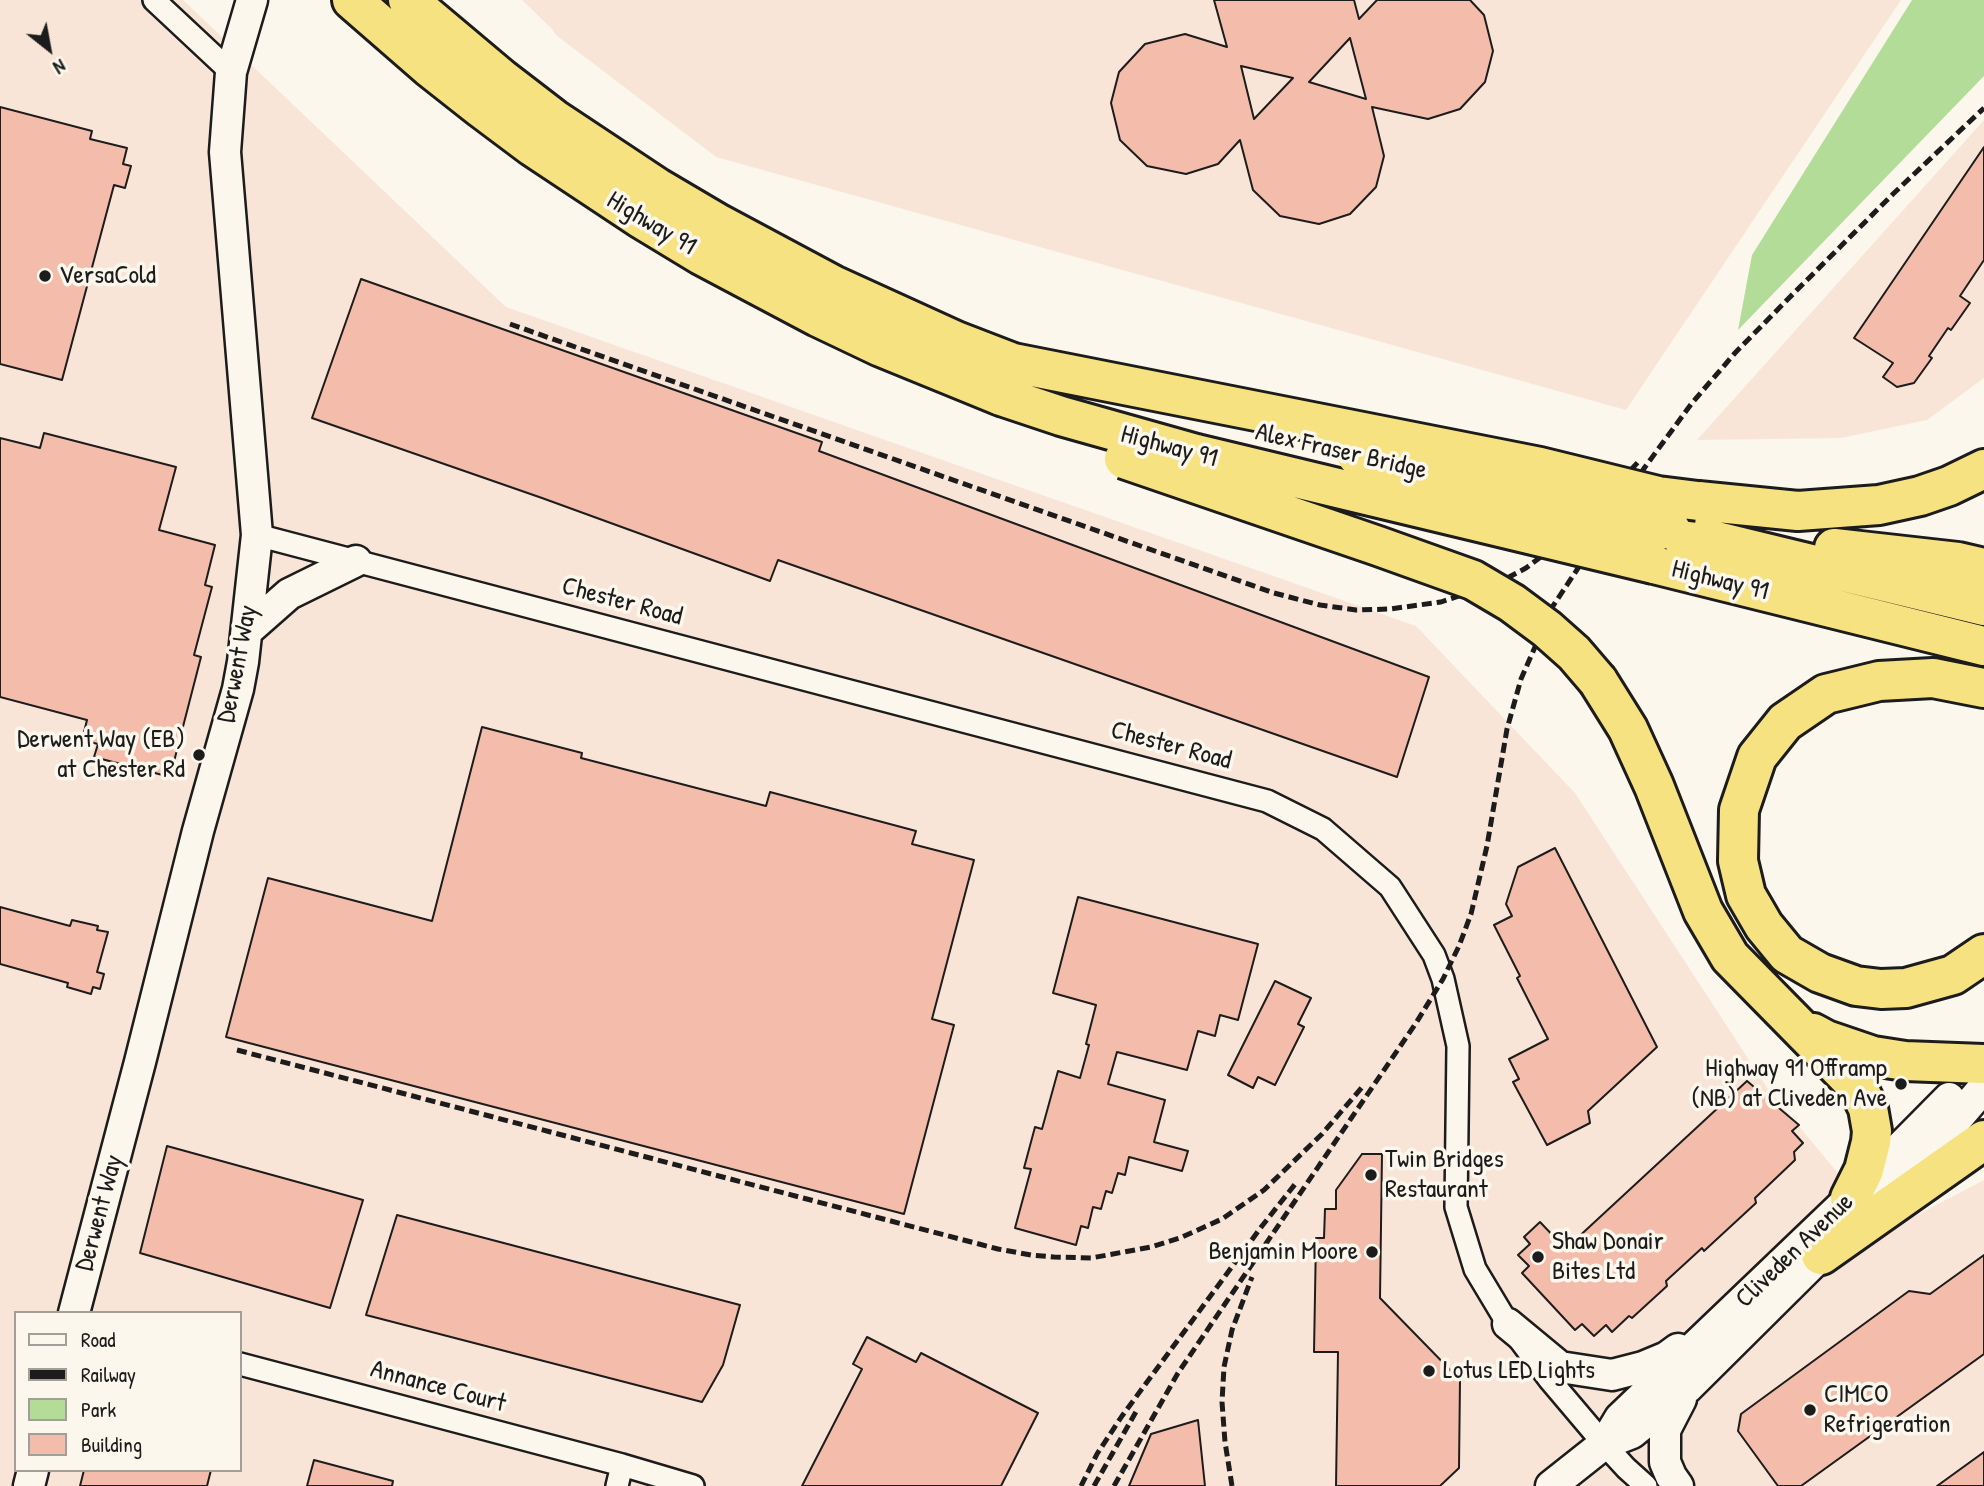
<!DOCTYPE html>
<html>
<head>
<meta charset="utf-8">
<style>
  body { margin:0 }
  #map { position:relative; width:1984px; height:1486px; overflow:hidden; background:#fbf7ec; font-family:"Patrick Hand",sans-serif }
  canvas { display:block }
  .legend { position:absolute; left:14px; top:1311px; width:228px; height:161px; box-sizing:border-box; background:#fbf7ec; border:2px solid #a29f99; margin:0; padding:9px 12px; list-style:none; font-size:21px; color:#1c1c1c }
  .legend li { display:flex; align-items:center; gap:14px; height:35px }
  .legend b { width:35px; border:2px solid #a29f99 }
  .north { position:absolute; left:14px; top:14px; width:70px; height:70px; -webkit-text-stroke:5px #fbf7ec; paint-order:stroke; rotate:149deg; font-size:19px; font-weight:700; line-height:28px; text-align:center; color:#1c1c1c }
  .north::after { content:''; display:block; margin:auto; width:24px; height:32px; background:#1c1c1c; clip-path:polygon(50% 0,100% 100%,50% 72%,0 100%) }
</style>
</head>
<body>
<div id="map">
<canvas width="1984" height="1486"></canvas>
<ul class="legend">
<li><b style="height:9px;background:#fbf7ec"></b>Road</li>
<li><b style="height:9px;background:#1c1c1c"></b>Railway</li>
<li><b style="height:19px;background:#b3dc98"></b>Park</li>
<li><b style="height:19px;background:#f4bcaa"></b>Building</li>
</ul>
<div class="north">N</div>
</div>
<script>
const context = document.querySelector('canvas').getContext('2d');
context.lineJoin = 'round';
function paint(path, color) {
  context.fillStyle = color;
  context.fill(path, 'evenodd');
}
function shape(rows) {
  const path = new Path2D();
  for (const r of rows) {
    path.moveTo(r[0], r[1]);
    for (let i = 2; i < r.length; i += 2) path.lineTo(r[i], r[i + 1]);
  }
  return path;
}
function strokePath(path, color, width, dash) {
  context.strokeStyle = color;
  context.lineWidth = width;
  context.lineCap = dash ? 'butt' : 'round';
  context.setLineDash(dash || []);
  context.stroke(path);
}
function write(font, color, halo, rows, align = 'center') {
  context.font = font + ' "Patrick Hand",sans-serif';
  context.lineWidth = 7;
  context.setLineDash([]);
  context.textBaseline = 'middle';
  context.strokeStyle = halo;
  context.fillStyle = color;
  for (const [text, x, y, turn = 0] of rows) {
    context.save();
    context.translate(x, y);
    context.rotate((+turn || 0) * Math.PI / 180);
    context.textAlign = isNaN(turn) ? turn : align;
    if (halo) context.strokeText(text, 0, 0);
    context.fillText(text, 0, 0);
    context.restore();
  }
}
paint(shape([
  [0,0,183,0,506,307,1416,626,1575,793,1768,1089,1886,1231,1984,1180,1984,1486,0,1486],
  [16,1313,240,1313,240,1470,16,1470],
  [522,0,1901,0,1626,410,716,157,556,35,552,29],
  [1984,120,1984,378,1927,420,1841,438,1697,440]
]), '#f9e5d8');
paint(shape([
  [1912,0,1984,0,1984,76,1738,330,1752,255]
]), '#b3dc98');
const building = shape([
  [1214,0,1354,0,1359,19,1377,0,1470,0,1484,15,1493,51,1485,82,1460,109,1428,119,1372,107,1384,156,1376,187,1350,214,1319,224,1280,216,1253,190,1240,140,1218,164,1186,174,1147,166,1120,140,1111,103,1119,72,1145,44,1185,34,1227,47,1214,0],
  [1350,38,1366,99,1309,82,1350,38],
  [1241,66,1293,78,1254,119,1241,66],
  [0,107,92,131,90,139,127,148,123,164,131,166,125,188,114,185,62,380,0,364,0,107],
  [1984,147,1984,260,1960,296,1970,303,1951,330,1948,328,1929,356,1932,358,1914,383,1897,387,1883,377,1893,363,1854,338,1984,147],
  [361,279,822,442,819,451,1429,677,1397,777,778,560,770,581,542,498,312,418,361,279],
  [44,433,176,467,159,530,215,545,205,585,212,587,194,655,201,657,170,777,94,757,98,744,82,740,87,720,0,697,0,438,40,448,44,433],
  [482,727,582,753,581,758,766,806,770,792,916,831,912,844,974,860,932,1019,954,1025,904,1214,226,1037,268,878,432,921,482,727],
  [1555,848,1657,1047,1588,1111,1590,1123,1547,1145,1513,1082,1519,1079,1509,1059,1548,1039,1517,978,1520,976,1494,925,1512,916,1506,904,1518,867,1555,848],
  [1078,897,1258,944,1238,1020,1220,1015,1215,1036,1198,1031,1187,1070,1117,1052,1108,1084,1165,1100,1154,1142,1188,1151,1182,1171,1129,1157,1125,1175,1118,1173,1112,1193,1106,1191,1101,1209,1093,1207,1088,1228,1081,1226,1076,1245,1015,1228,1031,1169,1024,1168,1035,1127,1042,1129,1058,1071,1080,1078,1089,1045,1086,1044,1096,1005,1053,993,1078,897],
  [0,907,70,926,72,920,98,926,97,930,108,932,97,972,104,974,100,989,93,987,91,994,67,987,68,983,0,964,0,907],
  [1275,981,1311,998,1298,1024,1304,1027,1275,1085,1258,1077,1253,1088,1228,1075,1275,981],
  [1747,1081,1799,1125,1792,1131,1803,1143,1794,1152,1795,1160,1755,1198,1756,1203,1704,1251,1702,1248,1666,1281,1667,1286,1632,1318,1629,1316,1612,1332,1606,1325,1594,1336,1582,1324,1575,1330,1522,1273,1529,1266,1518,1255,1530,1244,1524,1237,1540,1222,1560,1243,1573,1242,1747,1081],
  [167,1146,363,1200,330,1308,140,1253,167,1146],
  [1362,1154,1382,1154,1380,1298,1460,1380,1459,1468,1440,1486,1336,1486,1338,1352,1314,1352,1316,1238,1324,1238,1325,1209,1336,1209,1336,1190,1362,1154],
  [397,1215,740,1305,723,1365,702,1402,366,1315,397,1215],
  [1984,1255,1984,1354,1801,1486,1778,1486,1738,1431,1741,1414,1909,1291,1930,1294,1984,1255],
  [867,1337,916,1362,921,1353,1038,1413,1001,1486,802,1486,862,1369,853,1364,867,1337],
  [1198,1420,1205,1486,1129,1486,1151,1434,1198,1420],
  [1984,1452,1984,1486,1937,1486,1984,1452],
  [314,1460,393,1481,392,1486,307,1486,314,1460],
  [84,1470,211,1470,207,1486,80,1486,84,1470]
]);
paint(building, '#f4bcaa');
strokePath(building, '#1c1c1c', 2);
const street = shape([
  [154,0,231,72],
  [257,535,1267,801,1323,829,1390,887,1434,955,1443,979,1458,1046,1456,1207,1475,1269,1508,1324,1549,1379,1604,1444,1626,1468,1646,1486],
  [240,1364,622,1465,693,1486],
  [617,1486,622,1465]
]);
const secondary = shape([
  [247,631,289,594,356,561],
  [1878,1199,1938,1141,1984,1087],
  [74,1313,140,1062,198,831,238,689,243,662,257,535,225,152,231,72,252,0],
  [1508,1324,1560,1367,1612,1375,1643,1367,1667,1357,1678,1349],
  [1608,1438,1620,1418,1850,1198,1949,1098],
  [29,1486,33,1470],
  [1551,1486,1604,1444,1632,1433,1687,1388,1835,1241],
  [1678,1486,1671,1476,1665,1462,1665,1430,1681,1399]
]);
const highway = shape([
  [352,0,429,67,481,108,533,147,640,218,701,255,818,317,881,347,1001,396],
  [408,0,502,79,554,119,658,188,719,224,833,285,956,341,1013,363],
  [1698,501,1798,511,1879,505,1920,496,1949,486,1984,469],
  [1671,530,1984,606],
  [1834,548,1958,562,1984,568],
  [1654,564,1984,646],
  [1598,681,1628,729,1654,786,1703,911,1730,957,1850,1079,1860,1092,1868,1108,1872,1131,1871,1142,1864,1170,1850,1198],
  [1984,688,1933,678,1879,681,1826,694,1785,722,1757,757,1739,810,1738,861,1746,895,1764,926,1787,954,1820,973,1856,986,1881,989,1906,988,1953,975,1984,954],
  [1813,1033,1826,1040,1873,1056,1905,1061,1984,1064],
  [1821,1255,1984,1140]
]);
strokePath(street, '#1c1c1c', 26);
strokePath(secondary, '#1c1c1c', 35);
strokePath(highway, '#1c1c1c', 44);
strokePath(street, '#fbf7ec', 21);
strokePath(secondary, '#fbf7ec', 30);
strokePath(highway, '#f7e281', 38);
strokePath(shape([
  [510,324,1274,593,1320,605,1356,610,1390,609,1441,602,1498,583,1526,568,1555,546,1588,516,1640,460],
  [237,1050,998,1249,1031,1255,1054,1257,1091,1258,1151,1247,1180,1238,1222,1219,1264,1190,1322,1134,1364,1085],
  [1081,1486,1097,1454,1122,1416,1262,1226,1296,1183],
  [1094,1486,1137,1410],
  [1114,1486,1178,1373,1416,1023,1443,979,1459,946,1471,914,1487,846,1507,729,1521,679,1553,606,1645,467,1692,403,1735,353,1786,301,1893,194,1984,108],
  [1232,1486,1225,1442,1222,1402,1224,1367,1232,1330,1252,1277]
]), '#1c1c1c', 5, [10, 5]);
const highwayBridge = shape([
  [1013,363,1540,467,1658,496,1698,501],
  [1001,396,1061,416,1196,454,1654,564],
  [1357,456,1671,530],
  [1124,459,1378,546,1473,580,1512,603,1547,629,1574,653,1598,681]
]);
strokePath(highwayBridge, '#1c1c1c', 44, []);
strokePath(highwayBridge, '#f7e281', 38);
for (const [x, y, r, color] of [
  [45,276,7,"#1c1c1c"],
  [199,755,7,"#1c1c1c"],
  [1901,1084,7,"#1c1c1c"],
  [1371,1175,7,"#1c1c1c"],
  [1372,1252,7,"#1c1c1c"],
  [1538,1257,7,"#1c1c1c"],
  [1429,1371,7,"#1c1c1c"],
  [1810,1410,7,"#1c1c1c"]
]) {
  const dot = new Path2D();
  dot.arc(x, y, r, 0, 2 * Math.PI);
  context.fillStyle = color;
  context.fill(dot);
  strokePath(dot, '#fbf7ec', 2.5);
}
write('26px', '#1c1c1c', '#fbf7ec', [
  ["Highway 91",651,224,31],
  ["Highway 91",1169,447,15],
  ["Alex Fraser Bridge",1341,452,13],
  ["Highway 91",1720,581,14],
  ["Chester Road",622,602,15],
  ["Derwent Way",238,664,-79],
  ["Chester Road",1171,746,15],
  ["Derwent Way",100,1213,-75],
  ["Cliveden Avenue",1795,1251,-44],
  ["Annance Court",438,1387,15]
]);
write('26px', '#1c1c1c', '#fbf7ec', [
  ["VersaCold",59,276],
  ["Derwent Way (EB)",185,740,"right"],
  ["at Chester Rd",185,770,"right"],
  ["Highway 91 Offramp",1887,1069,"right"],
  ["(NB) at Cliveden Ave",1887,1099,"right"],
  ["Twin Bridges",1385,1160],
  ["Restaurant",1385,1190],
  ["Shaw Donair",1552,1242],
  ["Bites Ltd",1552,1272],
  ["Benjamin Moore",1358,1252,"right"],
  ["Lotus LED Lights",1443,1371],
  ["CIMCO",1824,1395],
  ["Refrigeration",1824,1425]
], 'left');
</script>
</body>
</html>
